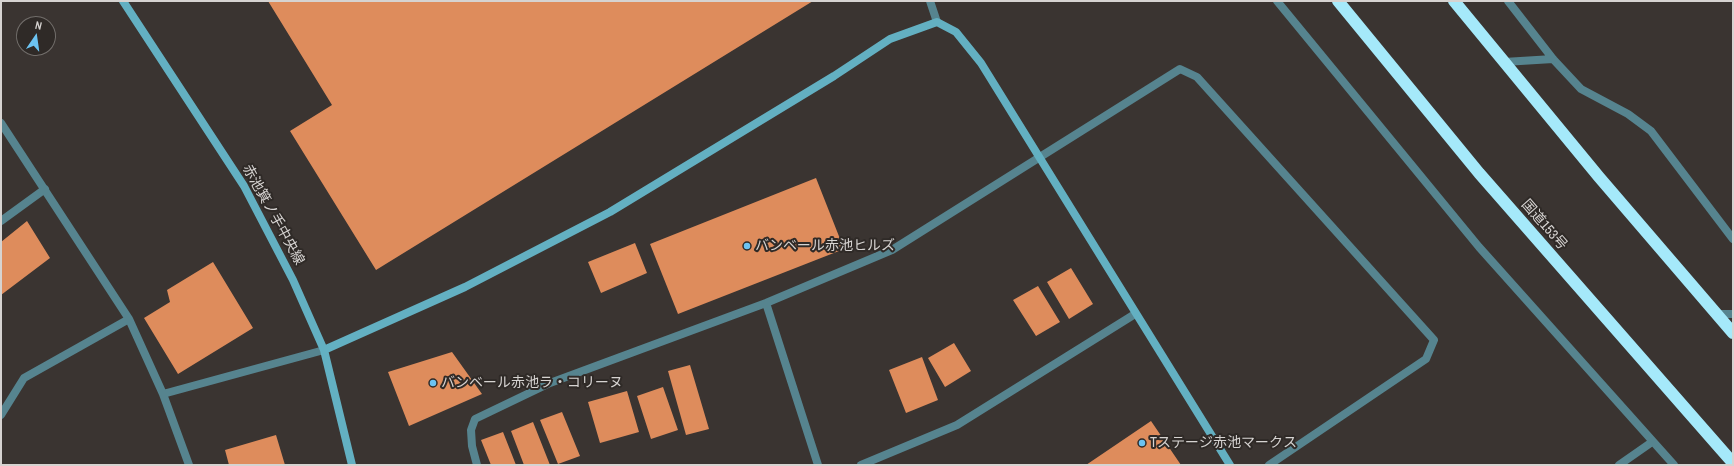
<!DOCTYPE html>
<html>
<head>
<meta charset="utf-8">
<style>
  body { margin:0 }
  #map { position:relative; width:1734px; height:466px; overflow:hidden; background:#3a3431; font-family:"Archivo Narrow",sans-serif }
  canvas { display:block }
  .frame { position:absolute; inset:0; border:2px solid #d6d3d1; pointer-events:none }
  .north { position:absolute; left:16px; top:16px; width:40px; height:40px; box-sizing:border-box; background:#2f2a27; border:1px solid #726e6b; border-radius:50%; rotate:13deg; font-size:11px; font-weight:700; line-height:16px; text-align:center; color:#d6d3d1 }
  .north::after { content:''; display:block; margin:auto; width:14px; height:18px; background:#6cc3f2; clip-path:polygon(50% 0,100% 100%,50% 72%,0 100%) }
</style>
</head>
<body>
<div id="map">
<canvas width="1734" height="466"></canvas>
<div class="frame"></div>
<div class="north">N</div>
</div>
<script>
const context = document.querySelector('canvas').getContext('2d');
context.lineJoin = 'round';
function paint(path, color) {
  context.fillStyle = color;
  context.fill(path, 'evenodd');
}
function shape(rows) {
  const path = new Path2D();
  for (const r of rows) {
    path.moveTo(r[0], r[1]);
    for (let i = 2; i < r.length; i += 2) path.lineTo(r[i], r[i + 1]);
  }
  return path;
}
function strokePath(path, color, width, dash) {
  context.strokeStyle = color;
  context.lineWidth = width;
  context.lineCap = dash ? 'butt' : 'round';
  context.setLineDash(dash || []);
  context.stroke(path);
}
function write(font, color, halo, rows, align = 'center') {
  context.font = font + ' "Archivo Narrow","Noto Sans JP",sans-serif';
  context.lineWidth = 4;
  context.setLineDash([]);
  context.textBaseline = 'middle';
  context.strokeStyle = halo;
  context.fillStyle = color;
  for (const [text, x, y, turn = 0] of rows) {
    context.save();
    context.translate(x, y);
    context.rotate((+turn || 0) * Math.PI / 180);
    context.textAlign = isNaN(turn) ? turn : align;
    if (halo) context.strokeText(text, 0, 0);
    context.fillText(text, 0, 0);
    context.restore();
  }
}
paint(shape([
  [268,1,813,1,376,270,290,131,332,105],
  [816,178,844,249,678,314,650,244],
  [27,221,50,258,1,295,1,242],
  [635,243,647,273,601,293,588,262],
  [213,262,253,328,178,374,144,318,170,302,167,290],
  [1071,268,1093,304,1069,319,1047,282],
  [1038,286,1060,322,1036,336,1013,300],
  [954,343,971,371,945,387,928,358],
  [452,352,482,394,409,426,388,372],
  [922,357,938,400,906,413,889,370],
  [690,365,709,429,686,435,668,371],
  [663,387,678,430,651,439,637,396],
  [627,391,639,432,600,443,588,402],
  [562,412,580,456,558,464,540,420],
  [1151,421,1181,465,1086,465],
  [533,422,550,465,524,465,511,431],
  [503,432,516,465,491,465,481,440],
  [276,435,285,465,229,465,225,450]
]), '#de8c5c');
strokePath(shape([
  [930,1,937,22],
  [1277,1,1479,247,1674,465],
  [1508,1,1553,59,1581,89,1628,114,1651,131,1733,239],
  [1504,62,1553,59],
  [1,123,129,319,163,394,189,465],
  [1,221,45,189],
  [766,303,818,465],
  [1718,314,1733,314],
  [163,394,324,350],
  [1,415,24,378,129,319],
  [477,465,472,446,471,430,475,419,550,383,766,303,892,250,1180,69,1197,77,1434,340,1426,359,1269,465],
  [861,465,957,425,1135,314],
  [1619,465,1652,442]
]), '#56848f', 8);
strokePath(shape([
  [123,1,244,186,293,280,324,350,352,465],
  [324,350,465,287,610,212,834,76,890,39,937,22,956,32,981,63,1230,465]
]), '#63b0c2', 8);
strokePath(shape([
  [1338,1,1479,173,1733,463],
  [1454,1,1599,177,1733,333]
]), '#a5e9fa', 12);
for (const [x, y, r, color] of [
  [747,246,4,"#6cc3f2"],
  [433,383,4,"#6cc3f2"],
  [1142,443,4,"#6cc3f2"]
]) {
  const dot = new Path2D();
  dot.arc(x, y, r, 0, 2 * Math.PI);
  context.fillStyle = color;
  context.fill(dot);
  strokePath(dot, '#2f2a27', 1.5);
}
write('14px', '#d6d3d1', '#2f2a27', [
  ["赤池箕ノ手中央線",273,215,61],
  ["国道153号",1544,225,49]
]);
write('14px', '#d6d3d1', '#2f2a27', [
  ["バンベール赤池ヒルズ",755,246],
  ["バンベール赤池ラ・コリーヌ",441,383],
  ["Tステージ赤池マークス",1150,443]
], 'left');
</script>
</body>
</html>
